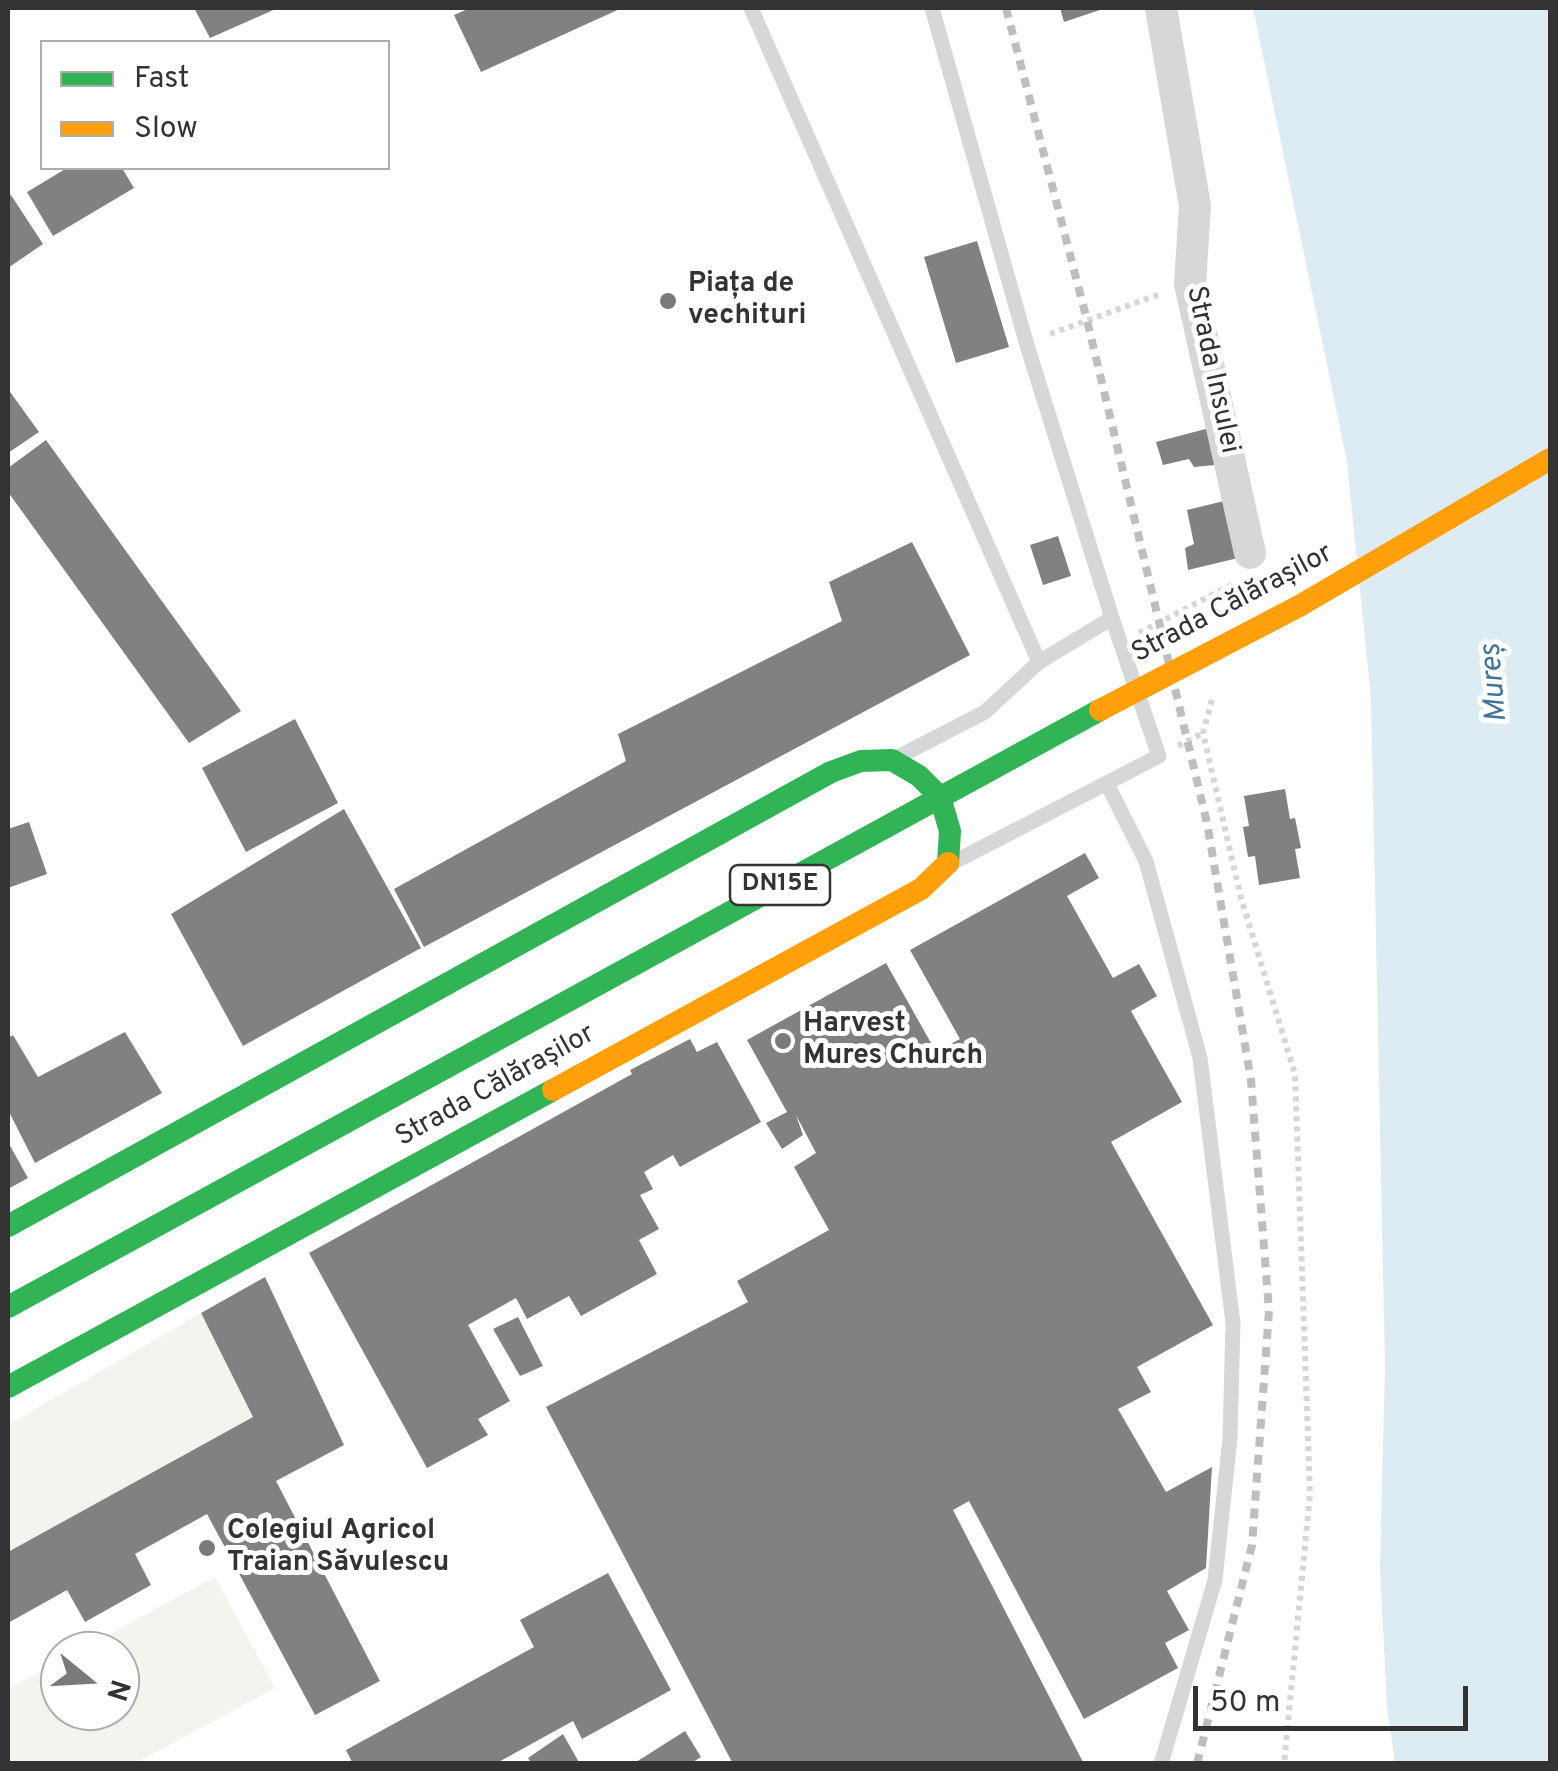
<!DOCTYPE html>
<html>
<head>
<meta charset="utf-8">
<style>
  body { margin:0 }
  #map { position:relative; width:1558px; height:1771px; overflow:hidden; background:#fff; font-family:Overpass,sans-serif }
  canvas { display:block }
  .frame { position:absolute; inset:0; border:10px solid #333; pointer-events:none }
  .legend { position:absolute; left:40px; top:40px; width:350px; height:130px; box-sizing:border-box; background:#fff; border:2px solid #adadad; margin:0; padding:12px 18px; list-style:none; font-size:30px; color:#333 }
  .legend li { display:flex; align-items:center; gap:20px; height:50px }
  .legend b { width:50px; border:2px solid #adadad }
  .north { position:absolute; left:40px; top:1631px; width:100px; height:100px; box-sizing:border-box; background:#fff; border:2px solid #adadad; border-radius:50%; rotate:108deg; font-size:28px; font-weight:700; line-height:40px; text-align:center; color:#333 }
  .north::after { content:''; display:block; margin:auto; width:35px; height:45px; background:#7a7a7a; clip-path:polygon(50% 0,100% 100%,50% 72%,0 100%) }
  .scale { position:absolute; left:1193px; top:1686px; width:275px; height:45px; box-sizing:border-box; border:5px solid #333; border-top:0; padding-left:12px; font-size:30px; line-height:35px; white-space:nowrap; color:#333; -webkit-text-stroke:8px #fff; paint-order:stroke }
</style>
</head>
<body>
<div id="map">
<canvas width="1558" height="1771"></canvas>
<div class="frame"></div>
<ul class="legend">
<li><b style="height:12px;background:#30b455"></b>Fast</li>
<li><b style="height:12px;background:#ff9f0a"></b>Slow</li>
</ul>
<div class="north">N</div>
<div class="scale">50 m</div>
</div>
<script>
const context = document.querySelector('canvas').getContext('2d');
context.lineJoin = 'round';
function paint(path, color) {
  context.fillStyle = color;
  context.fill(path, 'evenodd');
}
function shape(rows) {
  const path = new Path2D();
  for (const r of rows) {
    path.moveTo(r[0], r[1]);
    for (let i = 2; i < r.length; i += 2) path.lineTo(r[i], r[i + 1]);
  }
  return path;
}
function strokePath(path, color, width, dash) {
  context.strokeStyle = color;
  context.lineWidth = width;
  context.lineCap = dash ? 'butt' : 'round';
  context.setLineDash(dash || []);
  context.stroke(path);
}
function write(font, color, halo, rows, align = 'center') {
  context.font = font + ' Overpass,sans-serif';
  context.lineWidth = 10;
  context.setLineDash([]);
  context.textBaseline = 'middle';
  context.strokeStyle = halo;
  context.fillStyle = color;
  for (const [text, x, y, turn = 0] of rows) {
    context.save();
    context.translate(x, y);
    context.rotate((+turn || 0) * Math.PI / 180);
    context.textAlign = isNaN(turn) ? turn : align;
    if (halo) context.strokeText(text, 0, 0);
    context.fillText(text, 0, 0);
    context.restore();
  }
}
paint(shape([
  [201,1313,253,1417,8,1552,8,1425],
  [215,1577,275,1688,136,1763,8,1763,8,1689,60,1661,60,1711,120,1711,120,1651,78,1651]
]), '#f1f5ed');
paint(shape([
  [1253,8,1550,8,1550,1763,1395,1763,1387,1707,1380,1567,1385,1367,1371,699,1347,462]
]), '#ddebf3');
paint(shape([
  [194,8,278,8,210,38],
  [470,8,622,8,481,72,454,15],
  [1060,8,1106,8,1064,22],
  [67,168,122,168,134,188,53,236,27,192],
  [11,195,43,244,8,268,8,197],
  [977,241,1009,347,956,363,924,257],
  [8,389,39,432,8,453],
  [1217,426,1226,464,1194,467,1189,459,1163,465,1156,442],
  [46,440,241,711,189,743,8,492,8,468],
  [1224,501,1238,558,1188,570,1185,548,1194,544,1187,510],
  [1058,536,1071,576,1043,585,1030,545],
  [912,542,970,655,424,947,394,889,626,761,618,734,842,621,829,582],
  [295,719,338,803,246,852,202,768],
  [1285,789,1290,819,1295,818,1301,848,1295,849,1300,878,1259,885,1255,856,1248,857,1243,827,1249,826,1244,796],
  [344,809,421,948,243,1046,171,914],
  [29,822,47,874,8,888,8,829],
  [1085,853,1099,878,1067,896,1113,978,1139,964,1157,996,1131,1011,1182,1102,1111,1142,1213,1325,1137,1367,1151,1392,1118,1409,1166,1492,1212,1467,1206,1568,1167,1591,1189,1630,1165,1643,1178,1668,1084,1719,969,1501,953,1510,1084,1764,733,1764,546,1407,748,1302,737,1281,829,1230,794,1167,816,1153,796,1115,803,1135,782,1149,766,1123,787,1112,747,1040,886,963,931,1043,925,1048,929,1055,960,1039,910,950],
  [125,1032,162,1093,35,1163,8,1110,8,1038,13,1035,38,1077],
  [690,1039,697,1052,717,1042,761,1122,680,1167,673,1155,644,1172,653,1189,640,1195,659,1229,639,1240,657,1274,581,1316,569,1296,527,1319,516,1298,468,1325,510,1401,478,1419,488,1435,427,1468,309,1253,632,1074,630,1070],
  [8,1142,28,1178,8,1189],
  [265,1277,344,1445,276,1481,380,1681,315,1715,207,1514,135,1554,151,1585,85,1622,67,1590,8,1623,8,1552,253,1417,201,1313],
  [518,1317,543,1366,520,1376,493,1329],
  [608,1573,671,1690,582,1739,573,1721,495,1764,353,1764,346,1750,534,1647,520,1620],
  [685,1731,701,1757,690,1764,633,1764],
  [563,1734,580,1764,532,1764,528,1758]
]), '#818181');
strokePath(shape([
  [1050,334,1160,294],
  [1139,633,1235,583],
  [1212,700,1203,733,1241,898,1295,1074,1310,1494,1284,1764],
  [1178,746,1203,733]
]), '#d6d6d6', 6, [5, 5]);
strokePath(shape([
  [751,8,1039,662],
  [900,756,985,712,1039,662,1112,618,1026,342,932,8],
  [1107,784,1146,861,1200,1058,1233,1323,1230,1438,1215,1580,1161,1764],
  [956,861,1159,756,1112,618]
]), '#d7d7d7', 15);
strokePath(shape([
  [1161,8,1195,206,1190,284,1250,553]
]), '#d7d7d7', 32);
strokePath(shape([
  [8,1226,831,772,861,761,892,760,919,776,940,797,950,831,948,863],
  [8,1387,553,1090]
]), '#30b455', 22);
strokePath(shape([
  [553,1090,921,889,948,863]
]), '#ff9f0a', 22);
strokePath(shape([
  [1006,8,1087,320,1207,823,1251,1080,1269,1311,1252,1545,1197,1764]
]), '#bebebe', 8, [10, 8]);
strokePath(shape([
  [8,1307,1100,710]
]), '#30b455', 22);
strokePath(shape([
  [1100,710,1301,605,1550,459]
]), '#ff9f0a', 22);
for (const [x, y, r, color] of [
  [668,301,10,"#7a7a7a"],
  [783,1041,10,"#7a7a7a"],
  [207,1548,10,"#7a7a7a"]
]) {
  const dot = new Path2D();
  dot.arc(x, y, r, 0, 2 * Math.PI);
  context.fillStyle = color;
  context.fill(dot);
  strokePath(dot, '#fff', 4);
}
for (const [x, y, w] of [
  [780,885,100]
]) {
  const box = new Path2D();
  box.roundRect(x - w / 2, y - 20, w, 40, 8);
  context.fillStyle = '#fff';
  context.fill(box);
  strokePath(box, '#333', 2.5);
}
write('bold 25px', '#333', null, [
  ["DN15E",780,885]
]);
write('bold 28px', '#333', '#fff', [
  ["Piața de",688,285],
  ["vechituri",688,317],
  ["Harvest",803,1025],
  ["Mures Church",803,1057],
  ["Colegiul Agricol",227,1532],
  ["Traian Săvulescu",227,1564]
], 'left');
write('28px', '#333', '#fff', [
  ["Strada Insulei",1211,370,78],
  ["Strada Călărașilor",1233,605,-28],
  ["Strada Călărașilor",496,1087,-29]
]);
write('italic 30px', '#3f7597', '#fff', [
  ["Mureș",1496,683,-95]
]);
</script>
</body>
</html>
